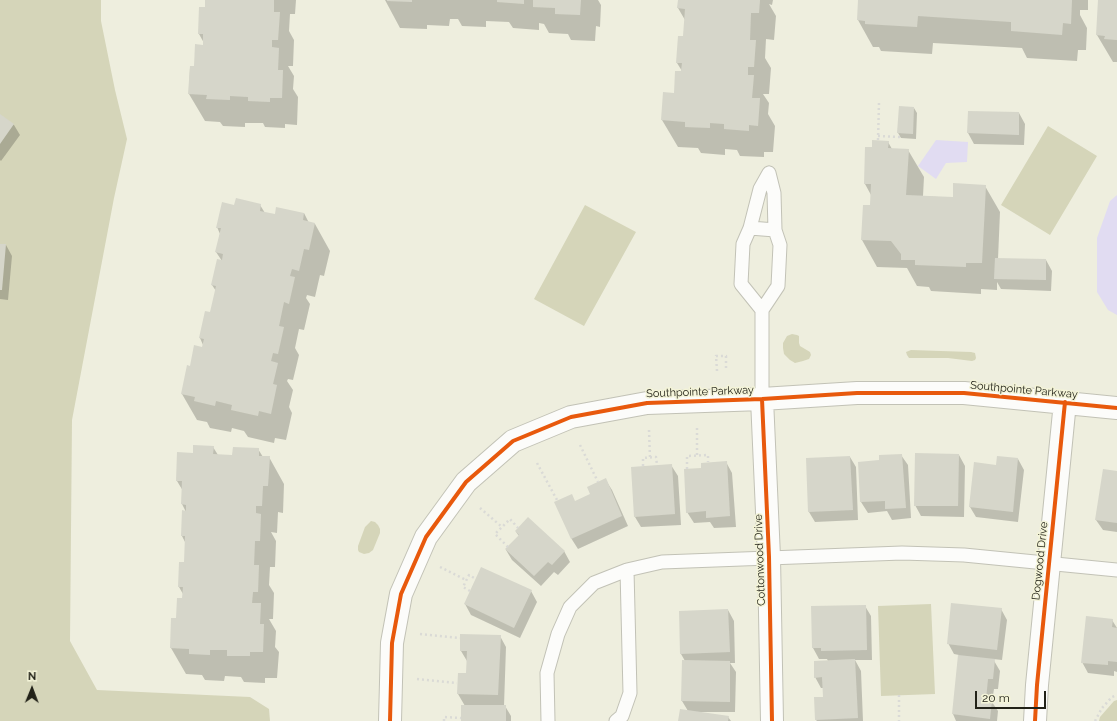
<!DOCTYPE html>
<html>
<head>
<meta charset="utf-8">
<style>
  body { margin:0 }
  #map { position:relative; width:1117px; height:721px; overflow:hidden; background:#eeeede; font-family:Raleway,sans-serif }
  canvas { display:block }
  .north { position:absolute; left:12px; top:669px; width:40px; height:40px; -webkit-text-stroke:3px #f4f4d8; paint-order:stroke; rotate:1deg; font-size:11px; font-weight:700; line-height:16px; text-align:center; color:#222218 }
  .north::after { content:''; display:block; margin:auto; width:14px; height:18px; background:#222218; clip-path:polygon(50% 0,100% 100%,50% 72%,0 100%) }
  .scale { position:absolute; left:975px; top:691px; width:71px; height:18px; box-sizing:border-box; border:2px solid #222218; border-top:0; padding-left:5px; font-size:12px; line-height:14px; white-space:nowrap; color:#222218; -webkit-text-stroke:3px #f4f4d8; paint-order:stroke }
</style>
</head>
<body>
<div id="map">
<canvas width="1117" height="721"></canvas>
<div class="north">N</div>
<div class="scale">20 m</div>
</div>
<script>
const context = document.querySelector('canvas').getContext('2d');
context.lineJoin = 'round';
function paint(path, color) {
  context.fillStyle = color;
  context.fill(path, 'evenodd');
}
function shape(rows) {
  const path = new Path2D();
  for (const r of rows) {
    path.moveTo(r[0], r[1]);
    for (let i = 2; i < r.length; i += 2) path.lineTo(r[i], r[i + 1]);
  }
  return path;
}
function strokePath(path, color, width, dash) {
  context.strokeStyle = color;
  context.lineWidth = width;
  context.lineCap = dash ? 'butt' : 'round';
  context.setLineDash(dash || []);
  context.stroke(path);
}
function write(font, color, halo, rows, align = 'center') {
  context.font = font + ' Raleway,sans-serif';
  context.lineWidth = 3;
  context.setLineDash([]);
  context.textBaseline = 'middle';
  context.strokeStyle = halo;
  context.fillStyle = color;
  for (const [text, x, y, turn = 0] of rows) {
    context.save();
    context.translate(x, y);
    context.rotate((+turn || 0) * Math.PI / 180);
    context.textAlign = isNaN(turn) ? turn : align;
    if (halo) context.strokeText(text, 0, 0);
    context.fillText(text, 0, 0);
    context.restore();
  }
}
paint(shape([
  [0,0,101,0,101,21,115,90,127,139,114,198,72,420,70,641,97,690,250,697,269,709,270,721,0,721],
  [1048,126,1097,156,1050,235,1001,205],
  [585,205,636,232,584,326,534,299],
  [792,334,797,335,799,336,799,343,800,346,810,352,811,355,809,359,803,361,795,363,790,360,784,354,783,348,783,343,787,336],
  [911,350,971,352,975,353,976,358,975,360,972,361,948,358,909,358,907,355,906,352],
  [371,521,375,522,378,525,380,529,380,533,373,550,369,553,364,554,359,552,358,550,358,546,365,527],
  [931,604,935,694,881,696,878,606],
  [1117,700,1117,721,1099,721,1100,717,1114,701]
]), '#d5d5b9');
paint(shape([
  [936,140,968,142,967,162,946,163,936,179,918,166],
  [1117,195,1117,315,1108,310,1097,292,1097,238,1110,201]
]), '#e1dcf2');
paint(shape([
  [206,0,296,0,295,14,290,14,289,31,294,40,293,66,288,66,294,76,293,89,298,97,297,125,285,124,285,128,265,127,263,123,245,123,245,127,223,126,220,122,205,121,189,94,190,67,195,67,204,46,204,43,199,34,206,8],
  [385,0,598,0,601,5,600,27,596,26,595,41,571,40,568,34,549,33,544,24,539,23,539,30,513,28,509,22,486,21,486,27,462,26,458,19,450,19,449,26,427,25,427,29,400,28],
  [679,0,773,0,772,5,769,4,776,16,774,40,766,39,765,58,771,68,769,94,763,94,769,103,768,114,775,126,773,152,764,152,764,157,740,156,737,150,725,149,725,155,701,153,698,148,678,147,662,120,664,93,675,94,682,71,677,63,684,37,685,20,678,8],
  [859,0,1088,0,1088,10,1080,10,1080,15,1087,28,1086,50,1078,50,1077,61,1027,58,1022,48,933,43,932,54,881,51,879,47,873,47,858,20],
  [1099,0,1117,0,1117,62,1113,62,1097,35],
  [914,108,917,113,916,139,901,138,898,133],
  [969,112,1019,113,1025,124,1024,145,974,144,968,133],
  [0,115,14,125,20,135,1,161,0,160],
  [888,142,892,149,908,150,924,177,923,196,954,198,985,186,1000,212,998,259,1046,260,1052,271,1051,291,1001,289,997,282,997,290,981,289,981,294,931,291,929,287,917,286,907,268,877,267,862,240,871,207,871,195,865,184,873,148],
  [260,205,265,213,276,215,304,213,309,223,315,224,330,251,324,276,320,275,315,297,307,295,306,298,310,304,304,330,299,329,295,348,299,355,293,380,288,379,287,381,293,390,289,407,292,413,286,440,275,438,274,443,248,437,244,431,232,428,231,432,210,428,207,422,197,420,182,394,191,367,203,348,203,345,200,338,206,312,211,313,216,291,212,285,222,261,216,252,220,234,217,227,235,206],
  [0,245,6,245,12,256,8,300,0,299],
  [213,447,218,455,233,456,258,449,263,457,269,457,284,484,283,513,278,512,277,533,271,532,276,541,275,567,270,567,269,585,274,593,273,619,269,619,276,631,275,647,279,652,277,678,265,678,265,683,244,682,241,677,225,676,224,681,205,680,202,675,186,674,171,648,177,619,183,599,183,594,179,587,185,563,185,542,182,536,186,512,182,504,183,491,177,481,178,454,194,454],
  [901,455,908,465,911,518,892,520,887,511,868,513,861,502,859,463,880,461],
  [959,455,965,466,964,517,921,516,915,505],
  [850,457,856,467,858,520,815,522,809,512],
  [1018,459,1024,470,1018,522,976,517,970,507,997,466],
  [726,462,732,473,736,527,714,528,710,522,694,523,687,512,702,469],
  [671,465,678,476,681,525,641,527,635,517],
  [1117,472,1117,532,1103,530,1096,520],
  [605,479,612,490,628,526,578,549,571,538,575,502,591,495],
  [516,532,564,551,570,562,558,575,554,572,541,586,512,560,506,550,519,536],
  [531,591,537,602,520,638,471,615,465,604],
  [865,606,871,616,872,660,855,660,861,671,863,721,817,721,816,720,824,698,823,688,821,688,815,677,828,661,827,659,819,659,813,648,812,607],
  [1001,609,1007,620,1002,660,993,659,1000,671,998,689,994,689,992,702,998,711,997,721,956,721,953,714,959,655,954,654,948,643],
  [728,610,734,621,735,663,730,663,736,672,735,712,700,712,699,713,728,717,731,721,679,721,688,711,682,701,685,661,681,654,680,612],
  [1112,620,1117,628,1117,672,1114,671,1114,676,1088,673,1082,662],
  [500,636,506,647,504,706,505,706,511,716,511,721,462,721,465,706,458,694,467,674,467,661,461,651]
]), '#0003');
paint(shape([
  [205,0,274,0,274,12,280,12,278,40,272,40,272,47,279,48,278,70,283,70,282,98,270,98,270,102,248,101,248,97,230,96,230,100,206,99,207,95,188,94,190,66,194,66,195,44,203,45,203,34,198,34,199,7,205,7],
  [387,0,412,0,412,2,387,1],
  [497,0,524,0,524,4,497,2],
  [533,0,581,0,580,15,555,14,555,8,533,7],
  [678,0,760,0,759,13,751,13,750,40,756,40,754,67,748,67,748,75,754,75,752,98,760,98,758,126,749,125,749,131,724,129,724,124,710,123,710,128,685,127,685,122,661,120,663,92,674,93,675,71,681,71,682,63,676,63,678,36,683,36,685,9,677,8],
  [858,0,1072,0,1071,24,1063,23,1062,35,1011,31,1011,22,918,16,917,27,865,24,865,21,857,20],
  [1098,0,1117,0,1117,40,1104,39,1105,36,1096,35],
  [899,106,914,107,913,134,897,133],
  [968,111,1019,112,1019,135,967,133],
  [0,114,14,124,0,144],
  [872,140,889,141,888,148,909,149,906,195,953,197,953,183,986,185,982,263,966,263,966,267,915,265,915,260,901,260,901,254,891,241,861,240,863,205,870,205,871,184,864,184,865,147,872,147],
  [236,198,261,204,260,211,275,214,276,207,304,213,303,220,315,223,309,250,304,249,299,271,292,269,290,276,295,277,289,304,284,302,279,326,284,327,278,354,273,353,271,361,278,363,273,384,277,385,271,414,259,411,258,416,231,410,232,405,216,401,215,406,194,401,195,397,181,394,187,365,190,366,194,345,202,347,204,339,199,338,205,311,210,312,216,286,211,285,217,259,222,260,223,254,215,252,221,228,216,228,222,202,234,205],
  [0,244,6,244,2,290,0,290],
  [995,258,1046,259,1046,280,994,279],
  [193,445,214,446,213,454,232,455,233,447,259,448,259,456,270,456,268,486,263,486,262,506,256,506,256,513,261,514,260,541,255,541,254,565,259,565,258,592,253,592,252,603,261,603,260,624,264,624,263,652,250,652,250,656,227,656,227,650,210,650,210,655,189,654,189,649,170,648,171,618,176,618,177,598,182,598,183,587,178,587,179,562,184,562,185,536,181,536,182,510,186,511,186,505,181,504,182,481,176,481,177,452,193,453],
  [915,453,959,454,958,506,914,506],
  [902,454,906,508,885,509,885,501,860,502,858,462,879,460,879,455],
  [850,456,853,510,808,512,806,458],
  [997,456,1018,458,1013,512,969,507,974,462,996,465],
  [727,461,730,516,706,518,706,511,686,513,684,469,701,468,701,463],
  [672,464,675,514,634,517,631,467],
  [1103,469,1117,471,1117,523,1095,520],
  [606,478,622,516,571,539,554,502,572,494,575,501,590,494,587,487],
  [528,517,565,551,552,565,548,562,534,576,505,549,519,535,515,531],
  [481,567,532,590,514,628,464,604],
  [951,603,1002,608,997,650,947,644],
  [866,605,867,650,821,651,821,648,812,648,811,606],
  [728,609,730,652,680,654,679,611],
  [1086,616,1113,619,1112,627,1117,628,1117,662,1108,661,1108,665,1081,663],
  [460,634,501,635,498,695,457,694,458,673,466,673,467,651,460,651],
  [958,655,995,659,993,679,988,679,986,699,992,700,990,719,952,714],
  [855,659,858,718,815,720,814,697,823,697,822,677,814,678,814,661],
  [682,660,730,661,730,702,681,701],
  [461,705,506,705,506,721,461,721],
  [680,709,729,716,728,721,678,721]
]), '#d6d6ca');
const lane = shape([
  [750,228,775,230],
  [762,310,741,284,743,244,750,228,760,189,769,173],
  [762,399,762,310,778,286,780,245,775,230,774,193,769,173],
  [548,721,547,673,558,634,570,607,594,583,627,570,662,562,902,553,964,555,1117,570],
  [616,721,622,716,630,693,627,570]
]);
const street = shape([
  [762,399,769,557,772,721],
  [390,721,392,643,401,594,426,537,466,482,513,441,571,417,647,403,762,399,857,393,964,393,1117,408],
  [1035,721,1037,685,1065,402]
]);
strokePath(lane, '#c2c2b6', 15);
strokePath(street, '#c2c2b6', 24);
strokePath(shape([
  [878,136,900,137],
  [878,140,879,103],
  [717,371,716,356,726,356,726,371],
  [697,428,697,456],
  [649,430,650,458],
  [580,445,598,482],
  [537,463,557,500],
  [643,466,643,458,656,457,657,465],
  [687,469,687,456,708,455,708,462],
  [480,508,502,527],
  [508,547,495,534,510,519,518,528],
  [440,567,466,580],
  [470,591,463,587,469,575,476,579],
  [420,634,460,638],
  [417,679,457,683],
  [899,695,899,721],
  [444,721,444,717,461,718],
  [1095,721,1102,708,1112,697,1117,695]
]), '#dadad6', 2.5, [2, 3]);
strokePath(lane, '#fcfcfa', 13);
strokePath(street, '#fcfcfa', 22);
strokePath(shape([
  [762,399,769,557,772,721],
  [390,721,392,643,401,594,426,537,466,482,513,441,571,417,647,403,762,399,857,393,964,393,1117,408],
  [1035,721,1037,685,1065,402]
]), '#e8590c', 4);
write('11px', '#222218', '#f4f4d8', [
  ["Southpointe Parkway",1024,390,5],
  ["Southpointe Parkway",700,392,-2],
  ["Cottonwood Drive",760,560,-92],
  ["Dogwood Drive",1040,561,-84]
]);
</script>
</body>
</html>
